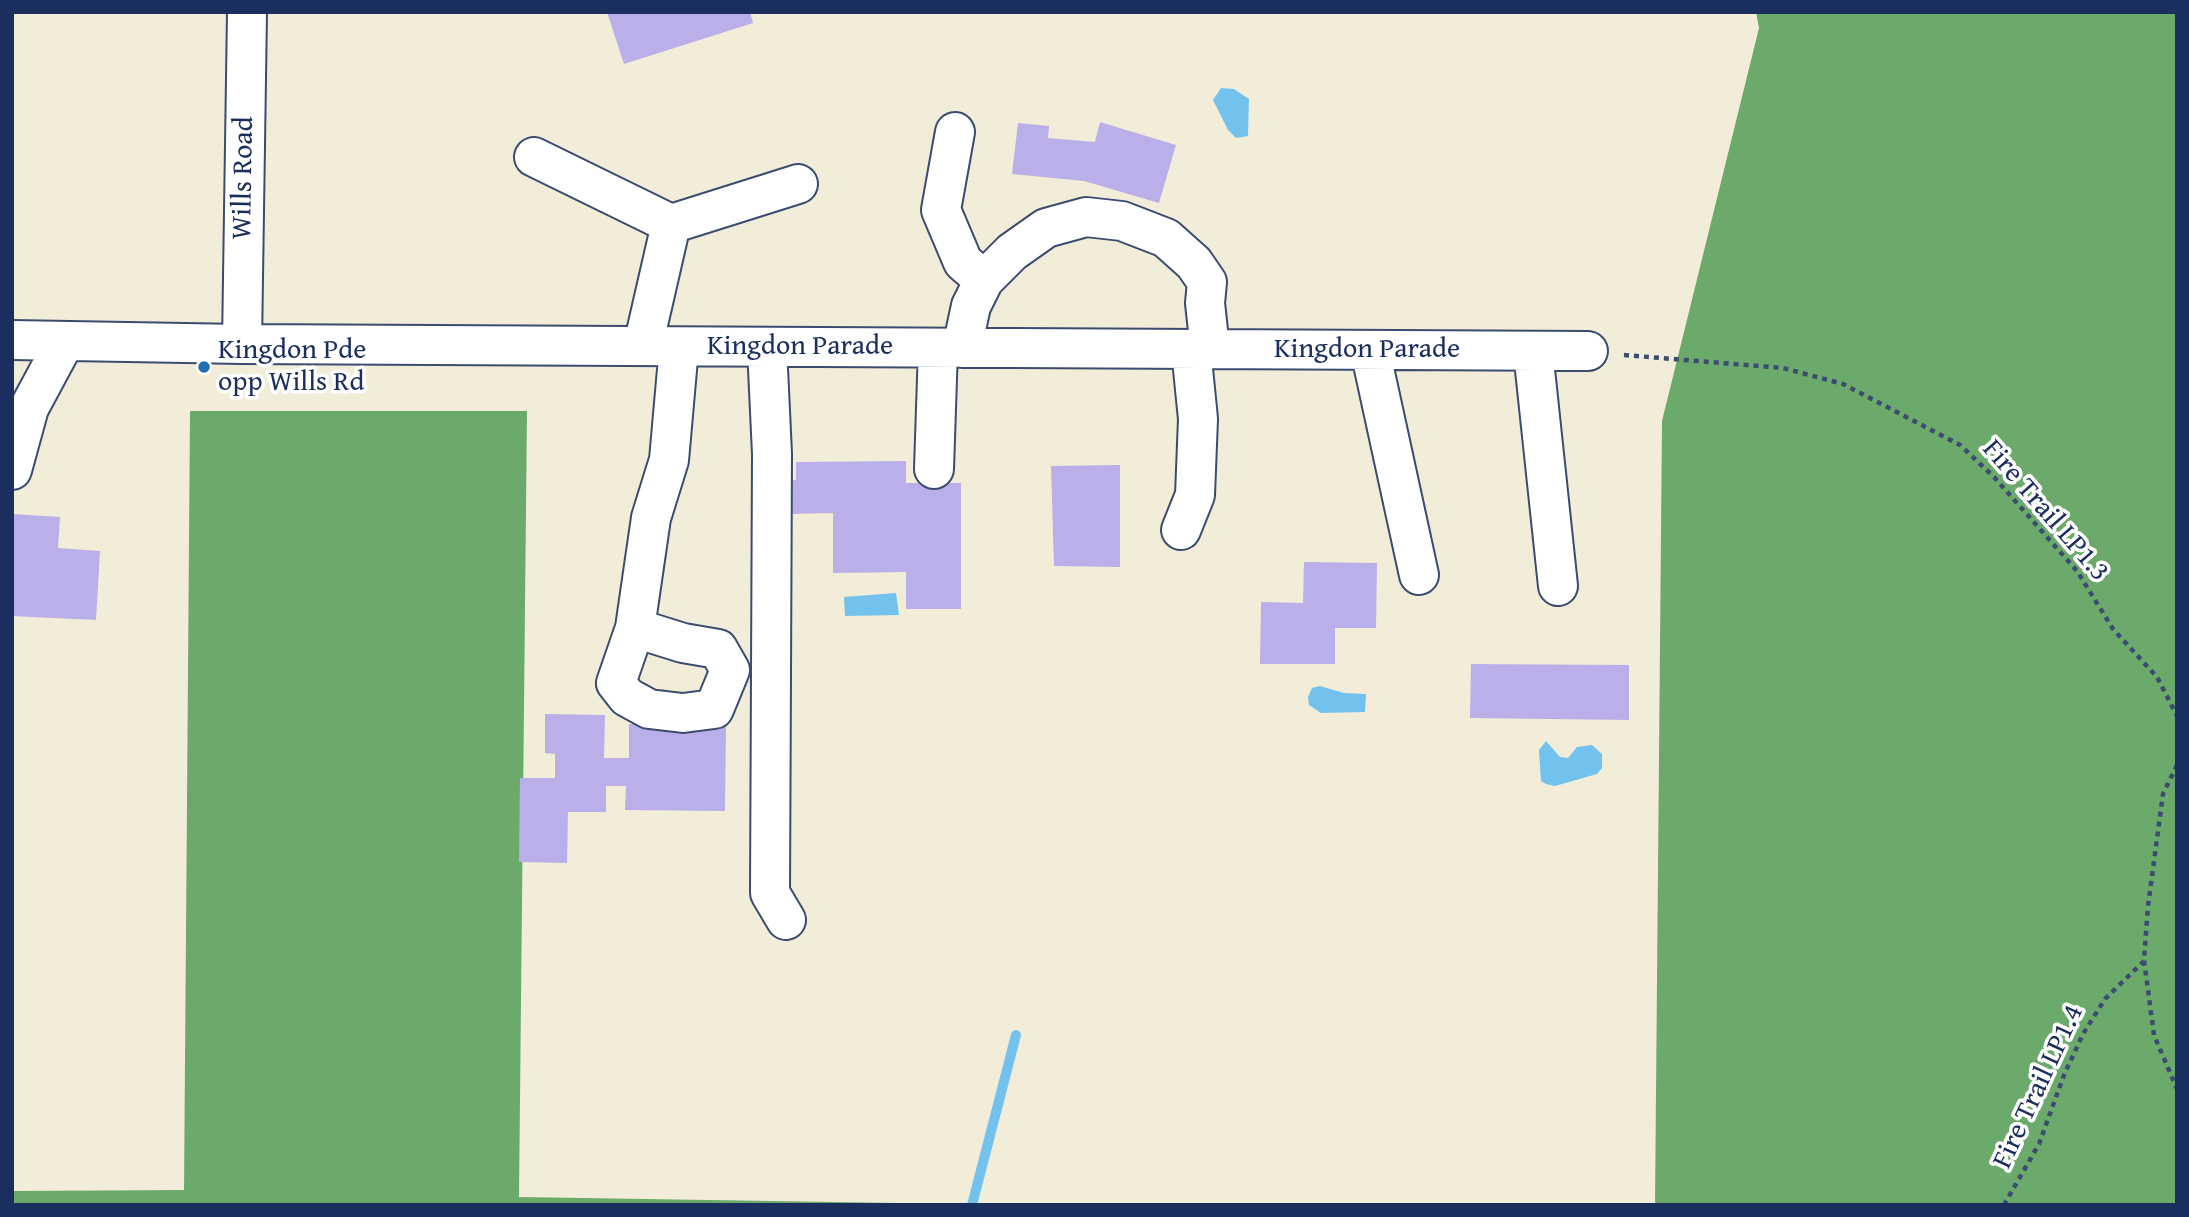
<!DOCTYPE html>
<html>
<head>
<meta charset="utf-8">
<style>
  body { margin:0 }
  #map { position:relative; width:2189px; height:1217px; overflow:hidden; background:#f2edd8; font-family:"Gentium Book Plus",serif }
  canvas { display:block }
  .frame { position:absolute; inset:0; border:14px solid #1b2f5e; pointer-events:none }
</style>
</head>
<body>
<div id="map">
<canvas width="2189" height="1217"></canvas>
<div class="frame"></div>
</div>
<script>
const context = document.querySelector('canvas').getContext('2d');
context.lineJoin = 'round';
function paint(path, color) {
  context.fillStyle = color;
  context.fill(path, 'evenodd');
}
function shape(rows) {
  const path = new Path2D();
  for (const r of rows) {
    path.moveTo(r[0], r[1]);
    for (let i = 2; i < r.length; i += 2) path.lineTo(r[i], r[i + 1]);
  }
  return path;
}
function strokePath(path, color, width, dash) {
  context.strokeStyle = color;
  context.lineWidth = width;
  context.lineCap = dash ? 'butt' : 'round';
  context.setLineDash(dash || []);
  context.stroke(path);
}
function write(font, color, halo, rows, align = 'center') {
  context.font = font + ' "Gentium Book Plus",serif';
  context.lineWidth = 7;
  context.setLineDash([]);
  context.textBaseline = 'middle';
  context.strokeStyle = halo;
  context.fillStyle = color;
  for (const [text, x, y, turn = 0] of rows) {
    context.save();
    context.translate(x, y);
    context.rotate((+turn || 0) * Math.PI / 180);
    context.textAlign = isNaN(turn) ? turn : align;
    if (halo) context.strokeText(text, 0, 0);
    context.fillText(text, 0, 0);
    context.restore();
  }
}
paint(shape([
  [1756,12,2177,12,2177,1205,1655,1205,1662,421,1759,28],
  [190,411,527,411,519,1197,1025,1205,12,1205,12,1191,184,1190]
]), '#6caa6c');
paint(shape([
  [1221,88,1234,89,1249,99,1248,136,1236,138,1228,130,1213,100],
  [896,593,899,615,845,616,844,597],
  [1320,686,1344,693,1366,694,1365,712,1321,713,1309,705,1308,697,1312,688],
  [1546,741,1560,757,1568,758,1577,747,1592,745,1602,754,1602,768,1597,774,1555,786,1546,784,1541,781,1539,750]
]), '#73c2ee');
strokePath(shape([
  [972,1205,1016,1035]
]), '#73c2ee', 10);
paint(shape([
  [607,12,750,12,753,23,624,64],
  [1100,122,1176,145,1159,203,1084,181,1012,174,1018,123,1049,126,1048,138,1095,142],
  [906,461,906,483,961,483,961,609,906,609,906,572,833,573,833,513,789,514,789,479,796,480,796,462],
  [1120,465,1120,567,1054,566,1051,466],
  [12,514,60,517,58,548,100,551,96,620,12,616],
  [1304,562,1377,563,1376,628,1335,628,1335,664,1260,664,1261,602,1303,603],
  [1471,664,1629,665,1629,720,1470,718],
  [545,714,605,715,604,758,629,758,629,724,726,726,725,811,625,810,626,786,606,786,606,812,568,812,567,863,519,862,520,778,555,778,555,754,545,753]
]), '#baafe8');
const minor = shape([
  [955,132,941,210,963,262,984,280],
  [534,157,671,224],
  [12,340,242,344,1588,351],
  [242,344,247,12],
  [643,346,671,224,798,184],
  [767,347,772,454,770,893,786,920],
  [962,348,971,306,984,280,1012,252,1046,228,1086,217,1122,221,1166,238,1194,263,1207,282,1205,303,1210,349],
  [1370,350,1419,575],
  [1533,351,1558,586],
  [934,469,938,348],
  [12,470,29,408,65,341],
  [1181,530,1195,495,1198,419,1191,349],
  [635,628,683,643,718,649,730,670,714,709,683,713,649,709,627,697,616,683,635,628,651,518,669,460,679,347]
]);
strokePath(minor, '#3b4c70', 42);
strokePath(shape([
  [1624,355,1783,368,1843,384,1960,445,1994,477,2077,571,2113,629,2157,677,2177,716],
  [2177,765,2163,794,2148,906,2144,960,2154,1035,2177,1089],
  [2004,1205,2039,1144,2064,1075,2083,1034,2105,999,2144,961]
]), '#3b4c70', 4.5, [5, 5]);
strokePath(minor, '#fff', 38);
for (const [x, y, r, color] of [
  [204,367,7,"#1f6fb2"]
]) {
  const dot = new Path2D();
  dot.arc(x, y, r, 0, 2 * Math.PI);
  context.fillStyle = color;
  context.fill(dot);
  strokePath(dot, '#fff', 2.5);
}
write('28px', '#1b2f5e', '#fff', [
  ["Wills Road",244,178,-89],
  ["Kingdon Parade",800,347],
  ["Kingdon Parade",1367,350],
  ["Fire Trail LP1.3",2045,511,49],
  ["Fire Trail LP1.4",2039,1087,-65]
]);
write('28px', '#1b2f5e', '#fff', [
  ["Kingdon Pde",218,351],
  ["opp Wills Rd",218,383]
], 'left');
</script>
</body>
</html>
